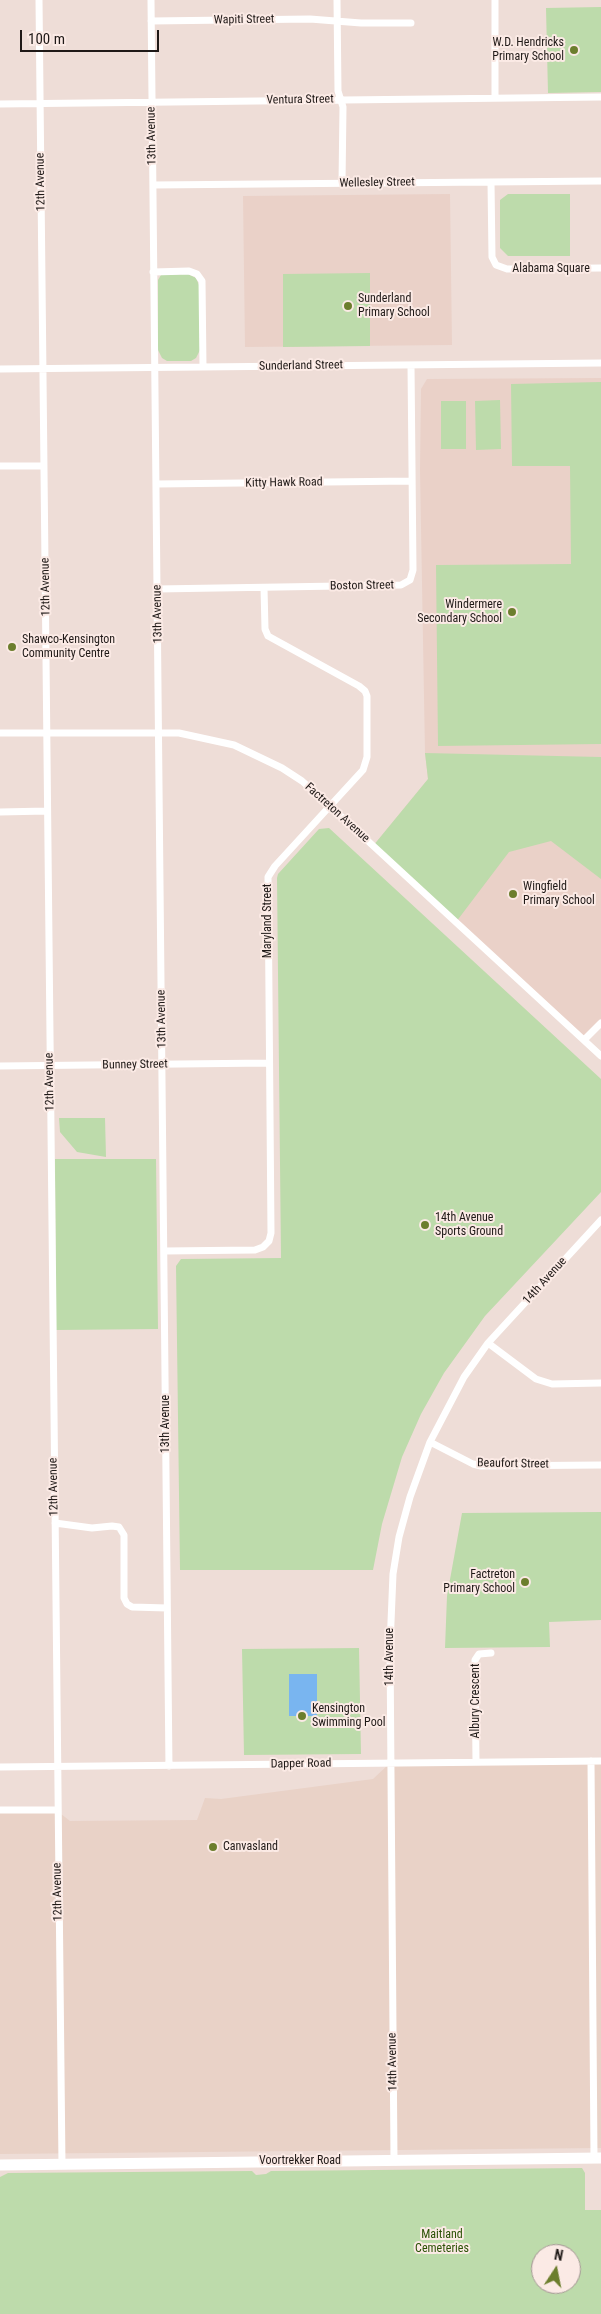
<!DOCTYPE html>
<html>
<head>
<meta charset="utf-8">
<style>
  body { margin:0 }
  #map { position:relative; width:601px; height:2314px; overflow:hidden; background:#eeddd7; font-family:"Roboto Condensed",sans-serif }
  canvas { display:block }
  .north { position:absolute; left:531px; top:2244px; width:50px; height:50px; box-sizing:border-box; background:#fbeae5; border:1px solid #a39693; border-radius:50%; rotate:11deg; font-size:14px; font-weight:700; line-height:20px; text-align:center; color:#1f1917 }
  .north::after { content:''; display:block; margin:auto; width:18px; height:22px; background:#6c7e2d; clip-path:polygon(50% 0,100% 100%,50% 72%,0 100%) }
  .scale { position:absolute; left:20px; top:30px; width:139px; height:22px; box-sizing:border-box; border:2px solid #1f1917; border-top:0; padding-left:6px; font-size:15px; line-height:18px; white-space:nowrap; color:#1f1917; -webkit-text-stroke:4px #fbeae5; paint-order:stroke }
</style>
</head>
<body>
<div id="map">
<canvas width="601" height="2314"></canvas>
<div class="north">N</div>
<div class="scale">100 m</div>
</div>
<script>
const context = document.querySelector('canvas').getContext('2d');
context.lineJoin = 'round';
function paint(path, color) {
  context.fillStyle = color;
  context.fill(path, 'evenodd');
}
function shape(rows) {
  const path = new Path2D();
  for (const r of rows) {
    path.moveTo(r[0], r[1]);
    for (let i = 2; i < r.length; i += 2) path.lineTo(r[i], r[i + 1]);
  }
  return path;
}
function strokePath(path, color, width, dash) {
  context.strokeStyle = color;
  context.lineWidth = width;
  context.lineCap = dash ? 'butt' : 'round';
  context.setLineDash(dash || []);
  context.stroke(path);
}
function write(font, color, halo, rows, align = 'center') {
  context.font = font + ' "Roboto Condensed",sans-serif';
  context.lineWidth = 4;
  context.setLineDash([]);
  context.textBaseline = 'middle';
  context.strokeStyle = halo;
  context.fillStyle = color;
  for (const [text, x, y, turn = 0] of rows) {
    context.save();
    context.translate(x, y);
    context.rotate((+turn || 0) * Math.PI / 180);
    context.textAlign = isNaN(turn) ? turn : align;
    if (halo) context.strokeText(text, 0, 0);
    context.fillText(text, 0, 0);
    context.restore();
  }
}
paint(shape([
  [601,1761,601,2148,0,2154,0,1810,56,1810,70,1821,197,1820,205,1798,221,1799,373,1779,390,1763]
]), '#e9d2c7');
paint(shape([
  [450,194,452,345,245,347,243,196],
  [601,378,601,1023,584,1040,373,846,428,779,425,753,420,470,421,389,427,379]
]), '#ead1c8');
paint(shape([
  [601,7,601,92,548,93,546,8],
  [508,194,570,194,570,256,508,256,500,248,500,200],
  [370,273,370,346,283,347,283,274],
  [188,274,196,278,199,285,200,350,196,358,191,361,167,361,162,358,158,350,158,280,161,275],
  [601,382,601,744,438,746,436,565,571,564,570,466,512,466,511,384],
  [500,400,501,449,476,450,475,401],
  [441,401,466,401,466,449,441,449],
  [425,753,601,757,601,879,551,841,509,852,456,922,373,846,428,779],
  [329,828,601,1079,601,1192,485,1316,444,1373,421,1414,402,1457,382,1524,373,1570,180,1570,176,1266,181,1259,281,1258,277,878,278,874,319,829],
  [59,1118,105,1118,106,1157,77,1152,60,1132],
  [55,1159,156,1159,158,1329,56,1330],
  [601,1512,601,1620,549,1622,550,1647,445,1648,447,1596,462,1513],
  [359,1648,361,1754,244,1755,242,1649],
  [582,2168,585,2173,585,2210,601,2210,601,2314,0,2314,0,2177,8,2173,252,2171,256,2175,266,2174,271,2171],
  [541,2254,571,2254,571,2284,541,2284]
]), '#bddbab');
paint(shape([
  [289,1674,317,1674,317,1716,289,1716]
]), '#79b5f0');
strokePath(shape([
  [39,0,62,2164],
  [151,0,169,1766],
  [337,0,338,91,343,107,342,183],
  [495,0,495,98],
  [151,21,310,19,361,23,411,23],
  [0,104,601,97],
  [491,182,492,257,496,265,507,269,601,268],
  [153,185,601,181],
  [153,272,189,271,197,274,202,281,203,367],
  [0,369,601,363],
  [0,466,44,466],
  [157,484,411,481],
  [157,589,401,585,410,580,413,570,411,365],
  [0,733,179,733,234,745,282,768,302,781,330,806,601,1056],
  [0,812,47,811],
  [584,1040,601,1023],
  [0,1066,269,1063],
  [165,1251,255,1250,263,1247,269,1241,271,1233,268,877,275,866,363,770,367,757,367,696,365,691,359,686,268,636,265,629,264,588],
  [488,1343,536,1379,552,1384,601,1383],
  [430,1442,473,1464,481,1466,601,1465],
  [55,1523,92,1528,112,1526,119,1527,124,1535,124,1598,127,1604,132,1607,167,1608],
  [591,1761,594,2158],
  [476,1762,475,1660,479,1654,491,1653],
  [0,1767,601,1761],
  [0,1810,56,1810],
  [394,2160,390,1646,393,1574,399,1537,410,1497,430,1442,464,1377,488,1343,601,1220]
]), '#fff', 7);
strokePath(shape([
  [0,2165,601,2158]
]), '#fff', 11);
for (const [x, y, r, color] of [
  [574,50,5,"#6c7e2d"],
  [348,306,5,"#6c7e2d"],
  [512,612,5,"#6c7e2d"],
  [12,647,5,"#6c7e2d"],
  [513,894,5,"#6c7e2d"],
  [425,1225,5,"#6c7e2d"],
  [525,1582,5,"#6c7e2d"],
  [302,1716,5,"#6c7e2d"],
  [213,1847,5,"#6c7e2d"]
]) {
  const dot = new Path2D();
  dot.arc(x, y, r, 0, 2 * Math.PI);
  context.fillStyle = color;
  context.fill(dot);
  strokePath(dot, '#fbeae5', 2);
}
write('12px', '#1f1917', '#fbeae5', [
  ["Wapiti Street",244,20,-1],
  ["Ventura Street",300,100,-1],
  ["13th Avenue",152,136,-91],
  ["12th Avenue",41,182,-91],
  ["Wellesley Street",377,183,-1],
  ["Alabama Square",551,269],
  ["Sunderland Street",301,366,-1],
  ["Kitty Hawk Road",284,483,-1],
  ["Boston Street",362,586,-1],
  ["12th Avenue",46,587,-91],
  ["13th Avenue",158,614,-91],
  ["Factreton Avenue",337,813,42],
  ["Maryland Street",268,921,-90],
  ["13th Avenue",162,1019,-91],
  ["Bunney Street",135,1065,-1],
  ["12th Avenue",50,1082,-91],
  ["14th Avenue",545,1281,-48],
  ["13th Avenue",166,1424,-90],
  ["Beaufort Street",513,1464,1],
  ["12th Avenue",54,1487,-91],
  ["14th Avenue",390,1657,-90],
  ["Albury Crescent",476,1701,-90],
  ["Dapper Road",301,1764,-1],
  ["12th Avenue",58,1892,-91],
  ["14th Avenue",393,2062,-91],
  ["Voortrekker Road",300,2161]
]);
write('12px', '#1f1917', '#fbeae5', [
  ["W.D. Hendricks",564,43,"right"],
  ["Primary School",564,57,"right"],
  ["Sunderland",358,299],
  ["Primary School",358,313],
  ["Windermere",502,605,"right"],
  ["Secondary School",502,619,"right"],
  ["Shawco-Kensington",22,640],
  ["Community Centre",22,654],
  ["Wingfield",523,887],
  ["Primary School",523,901],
  ["14th Avenue",435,1218],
  ["Sports Ground",435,1232],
  ["Factreton",515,1575,"right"],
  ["Primary School",515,1589,"right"],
  ["Kensington",312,1709],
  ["Swimming Pool",312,1723],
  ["Canvasland",223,1847]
], 'left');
write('12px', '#2a5105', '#fbeae5', [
  ["Maitland",442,2235],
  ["Cemeteries",442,2249]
]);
</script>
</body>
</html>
